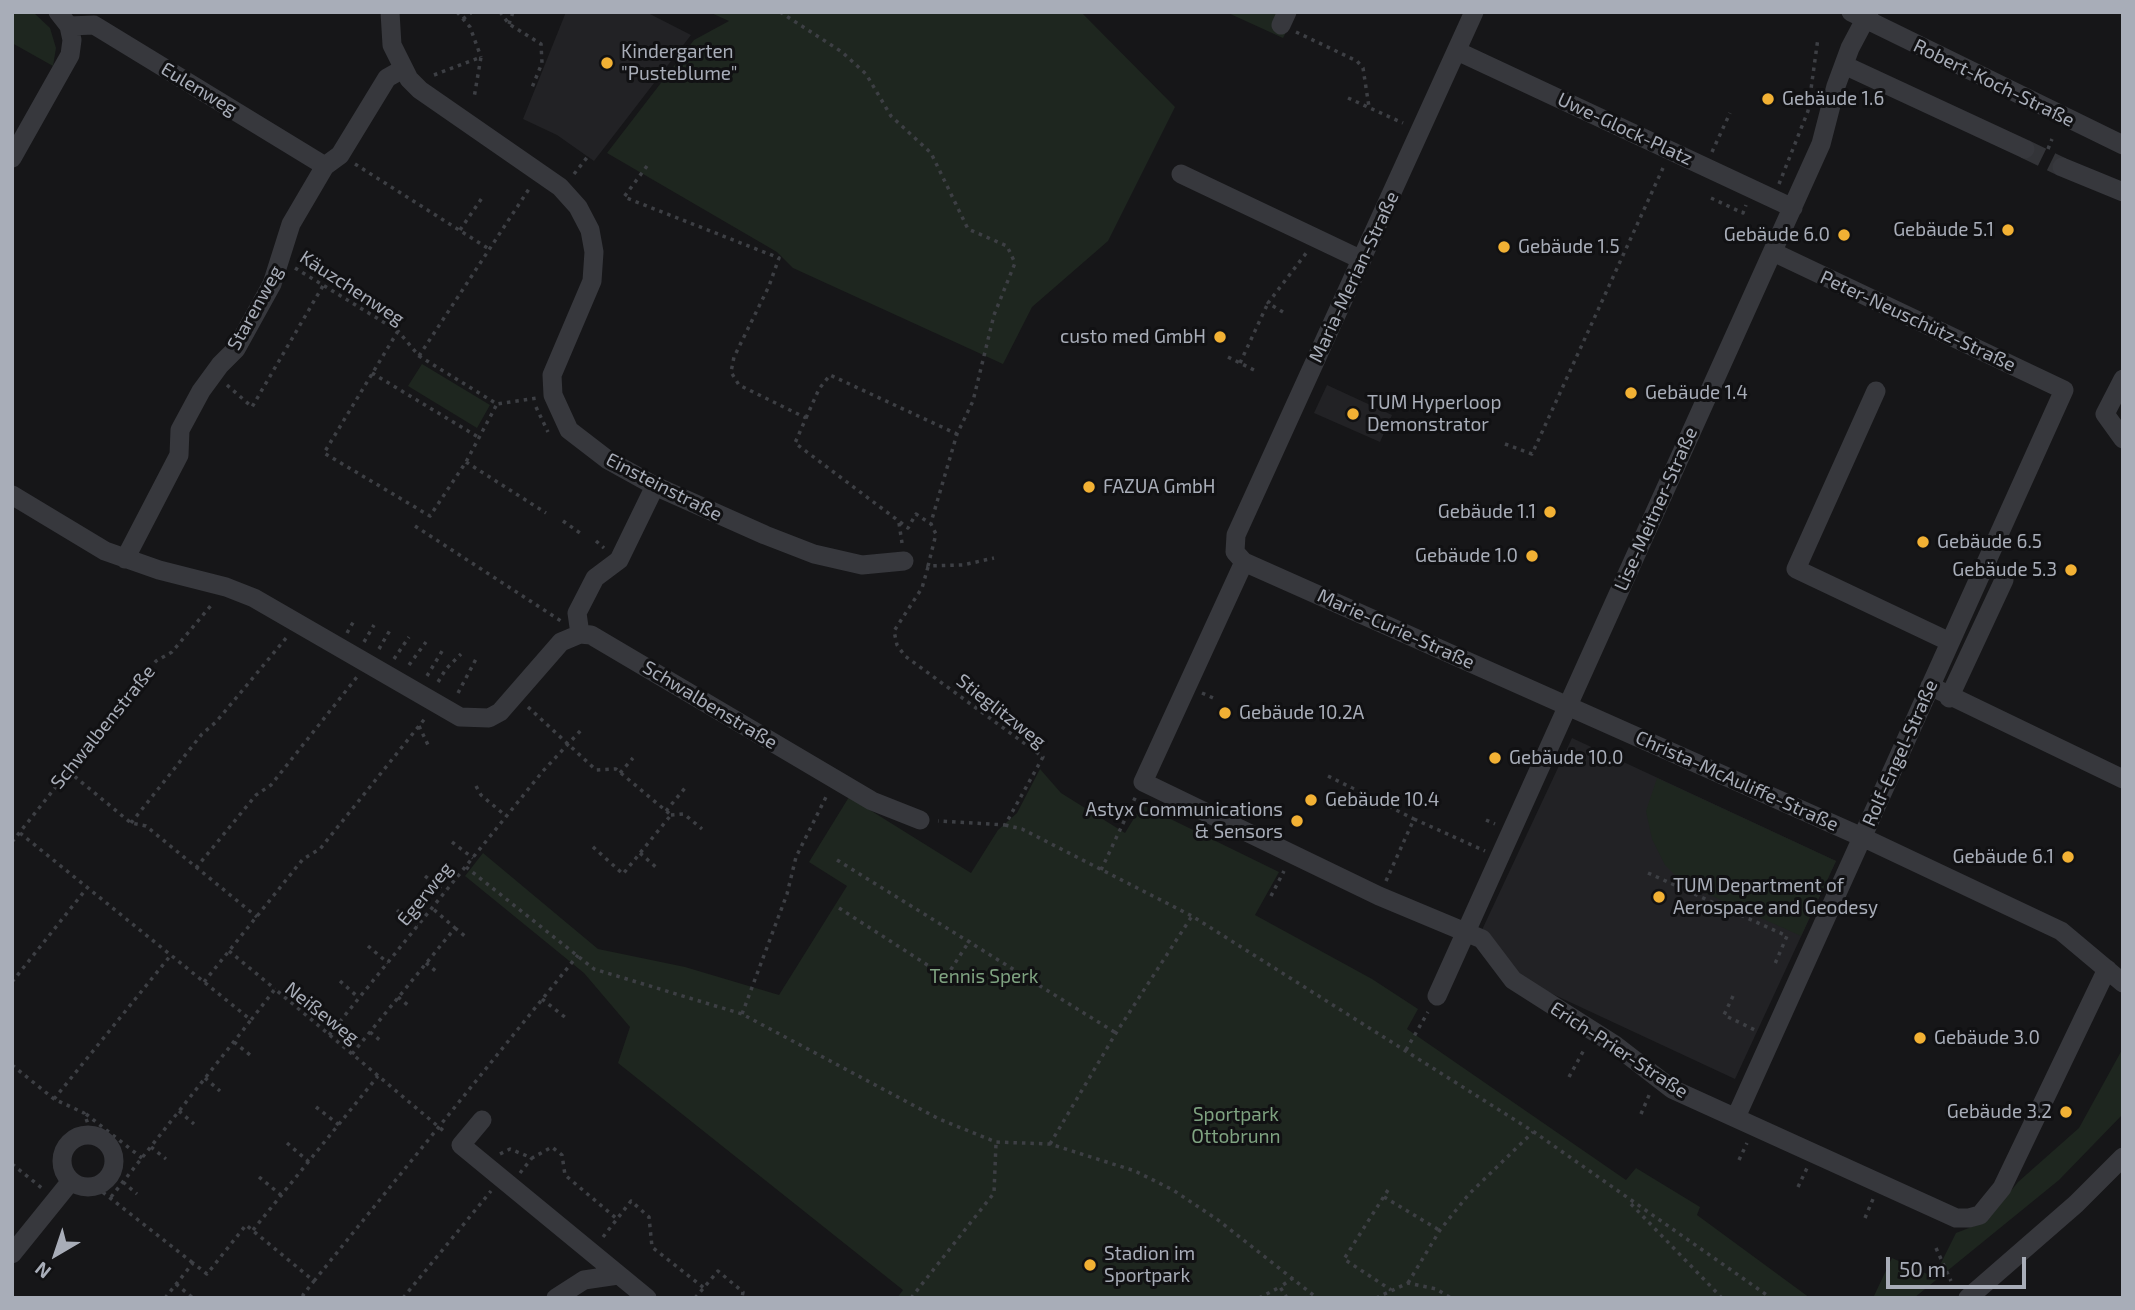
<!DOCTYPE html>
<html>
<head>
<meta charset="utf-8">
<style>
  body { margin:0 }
  #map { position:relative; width:2135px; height:1310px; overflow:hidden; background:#161618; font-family:"Exo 2",sans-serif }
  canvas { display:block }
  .frame { position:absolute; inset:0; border:14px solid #a8adb8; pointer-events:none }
  .north { position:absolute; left:21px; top:1219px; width:70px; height:70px; -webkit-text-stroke:5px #111113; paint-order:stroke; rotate:219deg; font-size:19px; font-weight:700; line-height:28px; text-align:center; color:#a8adb8 }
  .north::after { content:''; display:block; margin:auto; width:24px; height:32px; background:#a8adb8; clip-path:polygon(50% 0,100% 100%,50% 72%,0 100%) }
  .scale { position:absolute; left:1886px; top:1257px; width:140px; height:32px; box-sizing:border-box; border:4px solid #a8adb8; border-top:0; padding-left:9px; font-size:21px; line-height:24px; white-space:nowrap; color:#a8adb8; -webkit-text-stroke:5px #111113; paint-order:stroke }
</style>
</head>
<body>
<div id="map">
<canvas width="2135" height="1310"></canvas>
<div class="frame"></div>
<div class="north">N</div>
<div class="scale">50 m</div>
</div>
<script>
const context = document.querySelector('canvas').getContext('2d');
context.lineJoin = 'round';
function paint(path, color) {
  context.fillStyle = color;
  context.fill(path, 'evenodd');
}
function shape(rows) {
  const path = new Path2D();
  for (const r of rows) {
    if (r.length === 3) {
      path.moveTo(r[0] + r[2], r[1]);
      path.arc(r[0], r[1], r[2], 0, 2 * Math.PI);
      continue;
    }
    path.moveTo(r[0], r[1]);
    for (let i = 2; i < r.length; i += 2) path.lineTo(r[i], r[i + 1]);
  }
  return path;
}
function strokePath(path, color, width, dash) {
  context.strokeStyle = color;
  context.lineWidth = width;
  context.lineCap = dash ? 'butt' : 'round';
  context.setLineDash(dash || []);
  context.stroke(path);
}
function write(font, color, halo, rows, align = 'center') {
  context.font = font + ' "Exo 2",sans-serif';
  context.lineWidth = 6;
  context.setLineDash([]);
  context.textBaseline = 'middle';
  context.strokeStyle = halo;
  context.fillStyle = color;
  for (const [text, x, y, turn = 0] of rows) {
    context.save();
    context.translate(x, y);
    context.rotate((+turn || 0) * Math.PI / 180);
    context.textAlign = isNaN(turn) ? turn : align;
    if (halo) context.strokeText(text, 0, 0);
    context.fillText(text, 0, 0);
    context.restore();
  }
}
paint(shape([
  [566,12,646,12,691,35,594,161,557,135,523,119],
  [1327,385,1392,415,1380,442,1314,413],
  [1572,738,1836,861,1735,1079,1516,977,1481,932]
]), '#222225');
paint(shape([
  [12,12,33,12,50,28,56,48,53,66,12,43],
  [709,12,1081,12,1175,107,1108,241,1032,307,1003,364,793,268,777,252,607,153,694,40,729,21],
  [1226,12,1272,12,1292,21,1283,38],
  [422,364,490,405,477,428,408,386],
  [1040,769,1061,793,1125,833,1142,805,1279,872,1255,915,1372,979,1418,1009,1407,1029,1626,1180,1636,1168,1700,1207,1697,1215,1810,1298,897,1298,903,1290,618,1063,630,1027,584,973,465,876,483,853,598,949,685,967,779,995,847,886,809,862,849,797,971,873,998,830,1017,813],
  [1657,778,1836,861,1801,936,1683,883,1665,865,1652,839,1646,811],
  [2123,1048,2123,1114,2059,1180,1914,1298,1873,1298,1892,1258,1934,1277,1956,1233,1987,1221,2018,1182,2079,1128]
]), '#1e261f');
strokePath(shape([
  [2025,149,2062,167]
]), '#333438', 19, [19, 10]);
strokePath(shape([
  [457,12,470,27,481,57],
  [500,12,509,24,541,44,542,63,531,90],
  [780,12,842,52,866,74,891,116,931,153,968,229,1007,246,1015,263,994,315,973,401,957,434,932,519,931,524,936,534,928,566,963,565,994,558],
  [463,19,472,12],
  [509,24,513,12],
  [1296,32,1357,61,1363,68,1369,107],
  [434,75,481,57,474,98],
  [1348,98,1403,123],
  [2048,149,2052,139],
  [1712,152,1730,113],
  [355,164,489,249],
  [647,166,624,197,779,258,769,286,734,357,731,372,739,385,806,418,795,443,908,528,916,514,931,524],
  [574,174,589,155],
  [1779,184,1808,111,1818,38],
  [1711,198,1743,213,1746,205],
  [460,230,482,198],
  [295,268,398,331,419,356,497,404,537,398],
  [1283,312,1268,303,1307,252],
  [398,331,324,453,430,516,466,462,497,404],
  [419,356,529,189],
  [1228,357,1256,371],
  [1240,363,1268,303],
  [372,373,478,437],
  [227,385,252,407,324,284],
  [536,407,548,432],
  [806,418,819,389,830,375,957,434],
  [1505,444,1532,454,1663,168],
  [466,462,546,513],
  [563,521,580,533],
  [899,523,902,543],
  [415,526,561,621],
  [596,541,604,548],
  [928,567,922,588,894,631,897,645,905,656,1043,757,1005,825,938,821],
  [347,633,355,619],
  [364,642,374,625],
  [379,649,390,630],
  [394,659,409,637],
  [409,665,426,642],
  [427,676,444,648],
  [438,682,446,669,461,654],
  [458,693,476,659],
  [1202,693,1213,698],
  [528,707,596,770,616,769,671,815,623,874,592,846],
  [419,726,428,745],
  [68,771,131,823,146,826,257,917],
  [620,773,633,758],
  [1328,776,1414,819],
  [476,786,481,795,506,816],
  [666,811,685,788],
  [671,815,684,814,702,829],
  [1486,820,1495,824],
  [131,823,202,734,216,722,287,637],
  [1005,825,1022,829,1192,916,1534,1132,1771,1298],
  [20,833,251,1020,275,989,446,1133],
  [12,842,156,661,172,652,213,603],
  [452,842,473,858],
  [640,853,658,869],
  [837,860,1116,1033],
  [466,867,594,969,742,1014,939,1119,996,1142,1050,1144,1135,1171,1173,1190,1218,1220,1317,1298],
  [196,868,256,795,271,785,357,677],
  [1101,870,1136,796],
  [1648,873,1787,936,1774,966],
  [425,876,445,892],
  [1386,881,1414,819,1485,851],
  [1271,896,1284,871],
  [839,908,946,977,970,940],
  [397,910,417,927],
  [455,928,466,937],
  [368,946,388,963],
  [229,951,275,989],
  [426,963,438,973],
  [340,981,359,998],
  [12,982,87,888],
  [204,982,303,859,320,849,427,716],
  [1733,996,1724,1015,1757,1031],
  [398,997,410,1007],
  [542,999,566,1018],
  [742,1014,787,894,796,857,827,795],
  [370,1032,382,1042],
  [329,1035,543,771,583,728],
  [234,1042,250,1055],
  [1406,1050,1428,1012],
  [352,1054,455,928,432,908],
  [12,1065,54,1099,84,1113,92,1135],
  [1569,1077,1585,1048],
  [205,1078,220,1091],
  [54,1099,171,955],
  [316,1107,339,1125],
  [179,1111,194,1124],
  [86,1114,142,1158],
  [1641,1114,1650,1093],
  [287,1143,309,1162],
  [1050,1144,1116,1033,1192,916],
  [151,1147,166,1159],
  [500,1154,510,1149,532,1158,552,1147,562,1155,565,1175,617,1219],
  [1739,1160,1747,1143],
  [12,1164,43,1189],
  [520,1173,532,1158],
  [259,1177,281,1195],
  [123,1182,137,1194],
  [96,1187,193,1263],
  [1798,1187,1807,1168],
  [1388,1190,1344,1259,1391,1290],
  [111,1197,251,1020],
  [1384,1197,1439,1230],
  [1631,1204,1722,1298],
  [1865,1218,1873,1199],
  [253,1230,378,1076],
  [603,1237,631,1201,649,1217,652,1247,704,1288],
  [1936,1248,1951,1281],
  [314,1281,578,955],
  [1408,1283,1440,1230,1469,1194,1533,1132],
  [176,1284,193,1298],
  [165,1298,193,1263,207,1274,246,1225,314,1281,303,1295,306,1298],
  [403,1298,491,1191],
  [695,1298,718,1271,743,1292,742,1298],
  [911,1298,994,1193,996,1143],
  [1259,1298,1280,1287],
  [1287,1298,1280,1287,1293,1278],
  [1376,1298,1408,1283,1436,1289,1451,1298]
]), '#3d3f44', 3.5, [3.5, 5]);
strokePath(shape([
  [390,12,392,45,409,79,420,90,560,187,578,207,590,230,594,252,592,281,552,375,553,395,569,430,608,460,655,486,765,535,814,554,862,565,904,561],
  [1474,12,1236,535,1235,552,1244,562,1862,837,2061,931,2123,983],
  [1851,12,2123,145],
  [1281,25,1287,12],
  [69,26,94,25,325,166],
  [1457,51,1793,208],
  [1844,65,2025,149],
  [12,158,70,55,72,40,69,26,58,12],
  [2062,167,2123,192],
  [1181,174,1362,260],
  [2123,379,2105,414,2123,439],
  [1876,391,1796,569,1950,642],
  [12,495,105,551,159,570,226,587,254,598,460,717,489,718,500,712,561,642,580,634,591,635,872,801,920,820],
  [125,559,179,455,180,430,201,391,220,365,236,349,272,284,291,224,325,166,340,155,387,78,403,69],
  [1244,562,1143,782,1379,896,1482,939,1513,980,1615,1045,1672,1089,1956,1218,1969,1218,1980,1215,2002,1188,2107,969],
  [580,634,577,613,595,578,619,560,655,486],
  [1930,686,2123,779],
  [1949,698,2004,580],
  [1437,996,1821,144,1836,86,1850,48,1869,12],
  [1736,1117,2064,390,1773,252],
  [482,1120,461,1145,647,1298],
  [88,1161,26],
  [12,1254,71,1181],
  [556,1298,584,1280,618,1275],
  [1968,1298,2076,1204,2123,1157]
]), '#37383d', 19);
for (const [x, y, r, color] of [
  [607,63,7,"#f2b134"],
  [1768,99,7,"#f2b134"],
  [2008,230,7,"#f2b134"],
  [1844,235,7,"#f2b134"],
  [1504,247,7,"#f2b134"],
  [1220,337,7,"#f2b134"],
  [1631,393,7,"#f2b134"],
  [1353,414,7,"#f2b134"],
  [1089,487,7,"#f2b134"],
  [1550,512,7,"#f2b134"],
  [1923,542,7,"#f2b134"],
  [1532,556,7,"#f2b134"],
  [2071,570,7,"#f2b134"],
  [1225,713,7,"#f2b134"],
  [1495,758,7,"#f2b134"],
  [1311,800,7,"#f2b134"],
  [1297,821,7,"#f2b134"],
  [2068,857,7,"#f2b134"],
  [1659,897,7,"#f2b134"],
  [1920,1038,7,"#f2b134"],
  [2066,1112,7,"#f2b134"],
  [1090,1265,7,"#f2b134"]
]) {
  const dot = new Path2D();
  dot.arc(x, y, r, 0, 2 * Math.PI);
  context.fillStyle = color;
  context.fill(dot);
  strokePath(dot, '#111113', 2.5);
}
write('19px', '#a8adb8', '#111113', [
  ["Kindergarten",621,52],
  ["\"Pusteblume\"",621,74],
  ["Gebäude 1.6",1782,99],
  ["Gebäude 5.1",1994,230,"right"],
  ["Gebäude 6.0",1830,235,"right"],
  ["Gebäude 1.5",1518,247],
  ["custo med GmbH",1206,337,"right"],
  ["Gebäude 1.4",1645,393],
  ["TUM Hyperloop",1367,403],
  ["Demonstrator",1367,425],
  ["FAZUA GmbH",1103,487],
  ["Gebäude 1.1",1536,512,"right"],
  ["Gebäude 6.5",1937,542],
  ["Gebäude 1.0",1518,556,"right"],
  ["Gebäude 5.3",2057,570,"right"],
  ["Gebäude 10.2A",1239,713],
  ["Gebäude 10.0",1509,758],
  ["Gebäude 10.4",1325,800],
  ["Astyx Communications",1283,810,"right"],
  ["& Sensors",1283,832,"right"],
  ["Gebäude 6.1",2054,857,"right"],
  ["TUM Department of",1673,886],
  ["Aerospace and Geodesy",1673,908],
  ["Gebäude 3.0",1934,1038],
  ["Gebäude 3.2",2052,1112,"right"],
  ["Stadion im",1104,1254],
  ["Sportpark",1104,1276]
], 'left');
write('19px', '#a8adb8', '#111113', [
  ["Robert-Koch-Straße",1994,83,26],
  ["Eulenweg",199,89,31],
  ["Uwe-Glock-Platz",1625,129,25],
  ["Maria-Merian-Straße",1354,277,-65],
  ["Käuzchenweg",352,288,33],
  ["Starenweg",255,308,-61],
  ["Peter-Neuschütz-Straße",1918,321,25],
  ["Einsteinstraße",664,487,27],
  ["Lise-Meitner-Straße",1656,509,-66],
  ["Marie-Curie-Straße",1396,629,24],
  ["Schwalbenstraße",710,705,31],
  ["Stieglitzweg",1001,711,38],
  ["Schwalbenstraße",103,727,-51],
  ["Rolf-Engel-Straße",1900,753,-66],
  ["Christa-McAuliffe-Straße",1737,781,24],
  ["Egerweg",425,894,-51],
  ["Neißeweg",322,1013,38],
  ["Erich-Prier-Straße",1619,1050,33]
]);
write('19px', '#7fa381', '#111113', [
  ["Tennis Sperk",984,977],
  ["Sportpark",1236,1115],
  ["Ottobrunn",1236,1137]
]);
</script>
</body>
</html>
